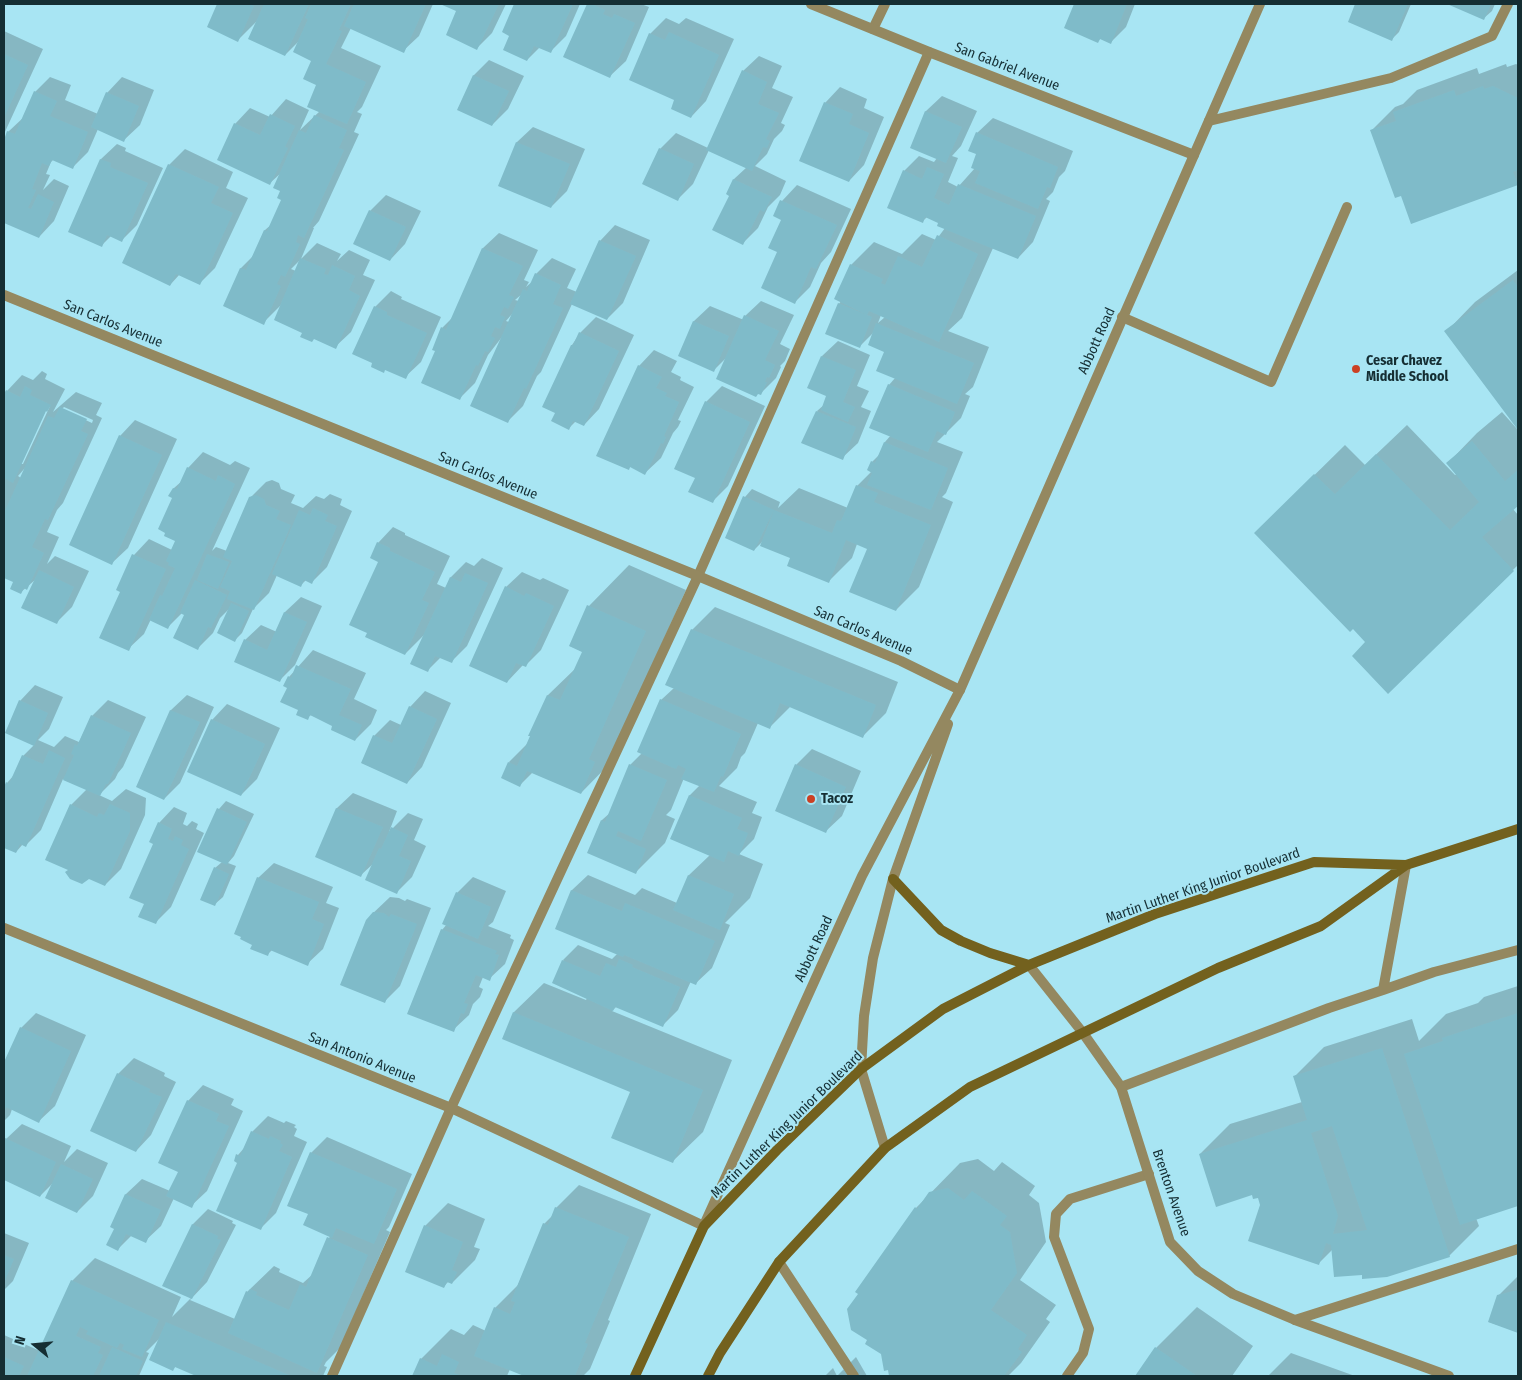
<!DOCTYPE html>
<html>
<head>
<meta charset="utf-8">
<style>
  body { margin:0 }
  #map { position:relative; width:1522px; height:1380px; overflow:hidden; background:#a8e5f3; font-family:"Fira Sans Condensed",sans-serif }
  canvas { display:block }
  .frame { position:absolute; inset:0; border:5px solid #152e33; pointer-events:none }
  .north { position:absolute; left:10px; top:1320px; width:50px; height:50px; -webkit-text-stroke:4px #a8e5f3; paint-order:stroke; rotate:287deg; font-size:14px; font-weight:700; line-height:20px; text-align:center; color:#152e33 }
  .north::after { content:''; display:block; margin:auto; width:18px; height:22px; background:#152e33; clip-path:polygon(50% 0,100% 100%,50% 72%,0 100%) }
</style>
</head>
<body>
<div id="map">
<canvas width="1522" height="1380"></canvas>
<div class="frame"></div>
<div class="north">N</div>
</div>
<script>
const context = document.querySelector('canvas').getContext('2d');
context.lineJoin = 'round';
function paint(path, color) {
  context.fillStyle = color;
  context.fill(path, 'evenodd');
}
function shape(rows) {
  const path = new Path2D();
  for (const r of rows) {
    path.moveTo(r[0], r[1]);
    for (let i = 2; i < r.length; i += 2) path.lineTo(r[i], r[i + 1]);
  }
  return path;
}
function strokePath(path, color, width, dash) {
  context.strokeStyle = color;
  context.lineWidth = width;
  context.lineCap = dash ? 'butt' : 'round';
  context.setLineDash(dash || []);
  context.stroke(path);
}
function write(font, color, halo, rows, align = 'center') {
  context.font = font + ' "Fira Sans Condensed",sans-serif';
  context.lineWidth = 4;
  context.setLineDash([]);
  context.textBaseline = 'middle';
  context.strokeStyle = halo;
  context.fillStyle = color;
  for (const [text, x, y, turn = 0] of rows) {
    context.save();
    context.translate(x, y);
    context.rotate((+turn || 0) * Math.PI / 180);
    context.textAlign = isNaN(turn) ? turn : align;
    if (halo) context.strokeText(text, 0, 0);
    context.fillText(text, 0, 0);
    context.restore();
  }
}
paint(shape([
  [219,4,433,4,419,36,403,51,351,28,341,48,381,66,362,107,357,112,362,114,354,132,359,134,319,221,313,228,314,228,301,259,317,243,341,254,337,261,349,250,370,260,363,275,375,280,351,332,335,347,303,333,282,304,263,323,225,306,241,268,253,256,265,230,272,224,282,200,281,173,270,183,235,124,250,108,270,117,286,99,309,110,300,130,320,111,318,84,313,60,299,41,285,55,257,21,238,40,208,27],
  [301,259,296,271,291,269],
  [443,4,506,4,492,33,477,48,458,11],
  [516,4,580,4,566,36,550,52,540,47,527,60,511,35,504,32],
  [588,4,641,4,649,7,626,61,610,76,565,56],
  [1076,4,1135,4,1126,27,1111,42,1101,38,1098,41,1066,28],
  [1357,4,1411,4,1399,32,1392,39,1349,21],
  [1450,4,1495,4,1492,11,1484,18],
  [666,18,679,24,686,18,734,39,706,101,691,117,676,99,650,34],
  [4,31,43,49,4,134],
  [759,56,782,66,772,88,793,97,781,123,785,125,782,131,774,139,767,154,755,166,786,181,780,195,768,207,758,228,743,243,730,195,727,194,734,179,747,167,709,150,693,184,678,199,660,149,676,133,708,148,743,71],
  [489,60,524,76,508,109,492,125,458,109,474,75],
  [1506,64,1507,67,1516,64,1518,65,1518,183,1401,194,1372,130,1395,107,1403,104,1417,90,1477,68,1479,74],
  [50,77,71,85,65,100,98,114,107,93,122,77,154,90,140,125,124,140,98,129,88,152,73,167,54,159,51,162,46,174,50,175,43,190,54,179,69,186,54,221,39,237,4,222,4,143,8,132,25,116,35,92],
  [840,87,867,99,864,108,884,117,864,165,849,181,825,103],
  [942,96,977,111,961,146,952,156,958,158,948,182,958,187,975,168,978,154,977,133,993,118,1073,151,1065,171,1059,177,1053,192,1046,199,1050,201,1033,242,1018,258,993,248,962,318,948,331,989,347,973,387,965,394,970,396,961,418,937,442,963,452,946,493,942,497,953,502,919,587,896,610,869,548,857,544,852,558,829,581,764,540,754,550,726,537,745,497,752,489,780,502,778,508,799,488,848,508,857,486,872,471,872,462,880,454,885,442,891,435,889,385,895,378,885,351,874,332,860,346,839,304,841,301,851,265,874,242,902,254,922,234,936,240,945,228,940,222,927,217,923,221,904,171,919,156,934,162,937,158,911,147,926,111],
  [881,315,885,317,878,323],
  [533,127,585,149,567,191,551,207,500,185,517,142],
  [117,144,126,148,125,151,163,168,137,225,122,240,112,235,102,245,70,231,101,159],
  [185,149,233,172,226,188,248,198,215,268,199,284,180,274,170,285,169,165],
  [797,185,851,209,831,252,821,263,810,287,795,302,783,219,775,216,782,201],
  [386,195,421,211,405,244,390,260,370,211],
  [615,225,650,240,623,303,607,319,572,304,541,372,537,376,523,406,508,421,502,337,488,355,475,383,459,399,437,351,442,328,453,317,483,248,499,233,538,250,524,280,529,282,526,287,533,281,536,274,552,258,576,269,567,288,577,292,600,241],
  [522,294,519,301,515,300],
  [512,314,509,322,506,321],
  [1518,270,1518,428,1446,332,1475,302],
  [391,291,402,297,401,299,441,317,421,362,405,377,375,307],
  [761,301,794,315,780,344,790,349,785,361,780,366,781,367,776,378,761,393,726,358,713,371,679,355,694,321,710,306,744,320,745,316],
  [596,317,634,335,599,409,584,425,576,421,569,428,557,412,572,345,580,333],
  [838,341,870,355,857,386,869,391,861,407,871,411,858,443,842,458,817,411,825,404,828,395,822,356],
  [654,350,677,361,671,372,681,377,680,380,694,387,678,420,681,421,678,427,673,433,661,458,645,473,631,466,628,469,639,366],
  [42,371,47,374,45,379,65,389,53,412,76,392,102,403,96,415,102,418,63,503,57,510,47,532,59,537,47,564,55,556,89,571,72,607,56,623,35,580,21,592,15,582,4,577,4,397,7,391,22,375,33,380],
  [47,405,50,406,23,464,20,464],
  [64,407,93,420,92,423,62,409],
  [25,468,21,478,18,476],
  [722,386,765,406,728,486,712,502,696,478,706,402],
  [1502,412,1518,430,1518,504,1513,509,1518,515,1518,565,1388,692,1367,642,1285,504,1345,445,1365,465,1407,425,1455,475,1457,474,1448,463,1477,433],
  [135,420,177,439,128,548,112,563,120,436],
  [203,452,230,465,235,461,250,468,212,551,216,547,227,551,250,498,266,482,272,480,279,483,281,489,295,495,291,503,303,508,316,496,324,499,330,494,342,499,340,505,352,511,327,567,312,582,306,580,301,585,277,575,269,593,253,609,242,633,235,640,229,609,220,618,213,633,198,648,185,614,182,613,168,627,151,619,144,634,128,649,122,591,118,589,134,555,149,539,172,550,177,541,174,488,182,481,188,468],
  [393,527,405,533,405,535,450,556,437,584,446,588,451,577,466,562,474,566,482,558,503,568,467,646,451,662,441,657,428,670,425,634,405,654,379,561,378,543],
  [629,565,686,590,628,718,621,752,581,793,533,772,520,785,509,762,529,742,548,695,577,667,583,652,570,646,589,606],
  [522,572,540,580,543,578,569,590,541,650,525,666,523,665,507,682,506,587],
  [301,597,322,606,295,665,279,681,245,640,261,625,277,632,285,612],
  [715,607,898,682,886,713,863,736,791,706,770,727,758,723,745,753,741,757,737,768,719,786,757,802,752,813,762,817,754,839,739,854,763,864,750,898,725,923,730,925,712,968,696,983,691,981,678,1010,663,1025,617,1006,612,1011,732,1060,703,1132,673,1161,631,1091,503,1038,514,1012,544,983,586,1000,587,998,563,960,578,945,612,959,618,953,556,928,572,890,588,875,635,895,642,888,677,903,689,875,710,855,671,838,690,795,700,785,684,778,671,810,666,815,675,819,665,843,636,872,589,853,602,820,611,812,630,765,642,753,661,700,674,688,692,630],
  [313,650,366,673,354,699,377,710,371,724,355,740,334,725,311,715,307,718,300,710,288,687,289,677],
  [35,685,63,697,49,729,38,740,54,747,65,736,79,742,92,716,108,700,146,717,123,767,118,773,115,779,99,795,112,801,126,789,146,798,145,815,121,869,105,885,69,870,71,805,87,789,63,779,41,830,26,845,23,844,16,852,4,847,4,790,7,783,14,775,23,756,34,745,20,701],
  [425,691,451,703,422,767,407,783,362,763,374,736,390,720,401,725,410,707],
  [187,695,214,707,180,783,164,799,137,786,171,710],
  [227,704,280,728,257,779,241,795,212,720],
  [812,749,861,771,842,816,826,831,796,765],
  [353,793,397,811,389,832,408,813,423,819,414,840,426,846,412,877,396,893,374,863,361,875,317,857,337,808],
  [226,801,254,814,234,856,228,863,236,866,223,897,215,904,215,868,222,862,219,809],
  [174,807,187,813,183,824,187,826,192,821,198,824,196,829,204,833,171,907,155,923,145,903,159,823],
  [274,863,333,887,326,903,339,908,323,949,307,964,272,950,267,955,253,944,258,878],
  [473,877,506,891,493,922,488,926,511,935,510,938,514,940,505,964,489,979,483,977,479,987,483,989,480,997,473,1004,469,1015,453,1030,442,930,447,924,457,893],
  [390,897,399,898,405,901,407,899,431,908,400,986,385,1001,370,916],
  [1518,986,1518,1204,1476,1218,1479,1226,1449,1256,1364,1274,1333,1249,1318,1264,1262,1206,1259,1196,1200,1154,1230,1124,1302,1102,1294,1077,1324,1047,1412,1019,1419,1041,1446,1014,1478,1003,1484,997],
  [36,1013,86,1035,55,1106,39,1121,12,1109,10,1115,4,1121,4,1065,21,1028],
  [134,1058,165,1073,164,1076,176,1082,151,1135,136,1151,118,1074],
  [203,1085,234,1099,231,1105,243,1111,207,1191,191,1206,174,1198,161,1226,145,1241,132,1235,118,1249,116,1229,112,1227,126,1194,142,1179,170,1191,179,1171,188,1101],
  [268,1116,284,1123,286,1121,296,1125,294,1127,297,1129,294,1136,307,1142,276,1213,260,1229,238,1162,238,1155,245,1147,252,1132],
  [22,1124,71,1146,64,1162,77,1149,108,1163,93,1196,77,1212,53,1183,40,1196,4,1179,4,1145,6,1139],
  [327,1137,412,1174,389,1227,386,1230,390,1232,340,1348,326,1362,324,1366,327,1367,323,1376,199,1376,176,1366,173,1369,160,1338,146,1352,149,1353,139,1376,4,1376,4,1335,40,1351,72,1281,95,1258,181,1297,172,1317,191,1298,164,1285,193,1224,208,1209,233,1221,232,1223,236,1225,207,1282,190,1300,235,1319,247,1292,274,1266,280,1269,279,1272,303,1283,313,1274,330,1236,309,1214,311,1153],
  [978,1159,994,1171,1002,1162,1035,1186,1029,1195,1039,1203,1046,1242,1020,1280,1056,1305,1046,1319,1050,1322,1021,1363,1008,1376,890,1376,889,1368,916,1208,960,1163],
  [579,1185,651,1214,608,1320,610,1321,590,1369,583,1376,527,1376,510,1369,507,1376,414,1376,421,1359,451,1329,464,1335,473,1325,486,1331,495,1308,518,1285,544,1224,554,1214,556,1208],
  [448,1203,485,1219,474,1247,480,1249,475,1260,452,1283,449,1281,444,1286,425,1226],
  [4,1233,29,1243,13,1281,4,1290],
  [1518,1276,1518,1332,1489,1322,1498,1296],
  [1197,1307,1253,1346,1232,1376,1136,1376,1156,1348],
  [1291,1353,1355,1376,1268,1376],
  [856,1357,867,1376,825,1376,833,1368,837,1376]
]), '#0003');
paint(shape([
  [217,4,249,4,254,6,238,42,207,27],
  [264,4,309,4,285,56,248,39],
  [311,4,351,4,339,30,342,31,326,64,366,82,347,124,307,107,316,85,303,79,311,61,293,52,308,19,305,18],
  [354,4,426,4,404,53,344,26],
  [440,4,499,4,477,50,446,35,456,11],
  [514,4,573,4,551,53,534,46,527,61,503,50,509,36,502,32],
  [587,4,592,4,605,10,603,14,612,18,614,14,635,23,610,78,563,57],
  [1074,4,1127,4,1111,44,1100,39,1098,43,1064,28],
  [1355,4,1408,4,1392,41,1348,22],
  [1447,4,1491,4,1484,20],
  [669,32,719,55,691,118,671,109,674,100,629,80,649,33,665,40],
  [4,54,28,65,4,118],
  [742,70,767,82,758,104,779,113,766,139,770,141,767,148,763,147,752,171,706,150],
  [473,75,509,91,492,126,457,110],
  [1483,86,1484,89,1493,86,1518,98,1518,170,1513,172,1518,185,1411,224,1401,196,1395,198,1370,130,1396,121,1393,112,1454,90,1456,96],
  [34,91,57,101,50,116,88,132,73,169,52,160,49,166,42,163,32,189,36,190,28,208,31,209,38,194,54,202,39,238,4,223,4,140,7,131,15,134],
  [106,92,139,106,124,142,91,127],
  [824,102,853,114,849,124,869,133,849,182,799,161],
  [925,111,962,127,946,163,910,148],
  [270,114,295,126,285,147,288,148,270,185,217,160,234,123,260,135],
  [314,115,347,130,339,148,344,150,304,238,298,235,296,242,300,244,285,277,281,275,277,284,281,286,264,325,223,306,240,268,246,270,264,230,267,231,281,200,277,198,280,191,273,188,299,130,306,133],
  [976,132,1058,167,1050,188,1047,187,1038,209,975,183,980,171,971,168,976,154,968,151],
  [516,142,570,164,551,208,498,186],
  [659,148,694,164,678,201,642,184],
  [100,159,111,163,110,167,148,183,122,242,107,235,102,247,68,232],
  [168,164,219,187,211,203,233,213,200,285,176,274,170,286,122,263],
  [927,167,944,174,934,198,949,205,958,184,1036,216,1018,259,937,226,938,223,925,217,923,223,887,208,903,170,922,179],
  [733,179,772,197,764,212,760,210,743,245,712,230,729,196,726,194],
  [780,200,837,225,816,269,811,267,795,304,761,288,777,252,768,248,781,220,773,216],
  [369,210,406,227,390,261,353,244],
  [937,235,978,254,939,342,869,311,867,315,834,299,850,264,883,279,881,283,885,285,898,256,922,267],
  [599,240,636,256,607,320,570,304],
  [482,248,523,266,509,295,514,297,508,309,504,307,500,315,505,317,500,329,495,327,491,336,495,338,488,352,485,351,478,366,476,365,460,400,421,383,435,351,432,350,441,327,446,330],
  [300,258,326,269,324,274,328,275,332,265,355,276,349,290,360,296,336,349,314,339,312,342,300,337,302,333,274,320],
  [535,273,561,285,553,304,563,308,526,389,524,388,508,423,470,406,523,289,527,291],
  [1513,280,1518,287,1518,430,1444,331],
  [838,303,872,317,860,348,825,334],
  [374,306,387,312,387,315,427,333,406,379,385,370,384,373,371,367,372,363,352,354],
  [744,315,779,331,765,360,775,365,769,378,767,377,765,382,767,382,761,395,758,394,756,397,716,379],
  [693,321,729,336,714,372,678,356],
  [876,323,974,363,957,404,876,371,884,352,868,345],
  [579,332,619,351,584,426,573,421,569,430,551,421,555,413,542,407,571,345,573,345],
  [821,356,856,370,843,402,855,407,848,422,821,410,826,396,807,388],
  [638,365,662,377,656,388,667,393,665,396,679,402,664,436,666,437,663,444,661,443,645,475,630,467,629,470,596,456],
  [888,384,955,412,946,435,937,431,928,452,869,428],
  [25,386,32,390,30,395,51,405,47,412,46,411,13,483,4,478,4,394,6,390,20,397],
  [705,401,750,422,713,503,688,492,695,478,674,469],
  [60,407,87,419,81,431,88,434,48,520,45,519,32,547,44,553,27,590,24,588,21,594,10,589,13,582,4,578,4,513,48,416,54,418],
  [816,411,856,427,843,460,801,443],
  [119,435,162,455,112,565,69,545],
  [1472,441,1505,481,1518,470,1518,506,1482,537,1514,571,1388,694,1352,656,1365,642,1353,629,1350,632,1254,533,1314,474,1335,494,1376,454,1450,530,1479,502,1446,463],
  [884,442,948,468,931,510,867,485,872,473,867,470,871,461,875,463],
  [187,467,216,481,218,475,235,484,168,629,149,620,160,595,162,596,175,568,168,565,169,563,166,561,175,541,164,536,165,533,158,529,172,498,168,496,173,488,177,489],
  [856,485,878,493,874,502,931,525,896,611,849,592,867,549,846,540,829,583,787,566,790,558,760,546,774,510,832,533,837,520,841,521],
  [256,495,264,499,266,505,280,511,276,519,291,525,254,610,227,599,230,591,220,587,232,561,223,557,249,497],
  [743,496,774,510,754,551,725,538],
  [313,508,328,515,325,521,337,526,312,584,304,580,301,587,272,574,299,510,310,515],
  [377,542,390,548,390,551,435,572,422,600,429,603,405,655,365,637,367,633,349,625,378,562,370,558],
  [132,554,166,569,129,651,99,638,120,592,116,590],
  [207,554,229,562,218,589,197,580],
  [39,570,74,587,57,624,21,608],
  [465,573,488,583,452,663,435,656,428,672,410,664,450,577,461,582],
  [195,580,227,595,211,628,208,627,198,650,173,638,184,615,180,613],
  [505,586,524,596,526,593,554,606,526,667,516,663,507,683,469,666],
  [231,603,249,611,235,642,217,633],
  [587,605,646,631,589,759,595,762,581,794,527,771,520,787,501,778,508,762,517,766,530,736,528,736,547,695,560,700,582,652,569,646],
  [284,612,307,622,280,682,234,662,244,639,267,650],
  [691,629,876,705,863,738,780,703,770,729,665,685],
  [296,665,351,689,339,715,362,725,355,741,331,730,332,726,310,715,308,720,296,715,298,710,280,702,287,688,283,686,288,676,291,678],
  [660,699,741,734,723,777,721,776,714,792,681,779,686,769,678,765,676,769,637,752],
  [19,700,48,713,34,746,5,733],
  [409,706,437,719,407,784,361,763,373,735,392,743],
  [170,710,200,722,164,800,136,787],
  [91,715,131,733,108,784,106,784,100,796,63,780,74,755,71,754,75,744,77,746],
  [211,719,265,744,241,796,187,772],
  [49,750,65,758,26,847,20,844,16,853,4,848,4,787,6,782,9,784,22,755,43,764],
  [629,764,667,780,641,841,618,831,616,836,646,849,636,874,587,853,601,820,605,822],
  [795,764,846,787,826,833,775,811],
  [689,795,742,818,737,829,748,833,739,856,728,851,724,862,670,839],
  [70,804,97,817,99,813,104,815,110,804,130,813,130,831,105,886,89,879,82,884,70,879,65,872,68,870,45,860],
  [217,808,247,822,227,865,197,852],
  [336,808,383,827,361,877,315,857],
  [158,822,172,829,168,839,173,841,175,836,183,840,181,845,189,849,156,924,138,917,144,904,129,898,153,844,149,842],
  [391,827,408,835,399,856,411,861,397,894,365,880,379,848,381,849],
  [214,867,229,874,215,906,200,900],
  [688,875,734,894,720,930,673,910],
  [257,877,319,902,312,919,324,924,308,966,270,950,268,956,250,949,252,945,240,939,241,937,234,934],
  [571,890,622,911,625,903,715,941,696,985,624,955,623,957,555,929],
  [456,892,491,907,478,939,442,924],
  [373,912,384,913,389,917,391,914,417,924,385,1003,340,985,366,920],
  [441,929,497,951,495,954,499,955,490,981,476,975,464,1003,468,1004,464,1014,461,1013,454,1032,407,1014],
  [619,959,633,965,632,967,680,987,663,1027,615,1007,613,1011,552,983,562,960,600,976,606,963,616,967],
  [513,1012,703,1090,673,1163,611,1138,630,1092,502,1039],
  [1518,1013,1518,1206,1460,1225,1404,1054,1443,1041,1442,1038],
  [20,1027,71,1051,39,1123,6,1107,4,1112,4,1062],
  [1382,1048,1450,1257,1387,1277,1362,1279,1362,1275,1334,1277,1331,1245,1326,1243,1319,1265,1248,1241,1260,1205,1258,1198,1253,1199,1252,1195,1216,1207,1199,1154,1307,1120,1293,1076],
  [1332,1126,1367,1230,1333,1234,1338,1216,1311,1133],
  [117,1073,150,1089,149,1092,162,1097,136,1152,90,1131],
  [187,1100,219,1114,216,1121,229,1126,192,1208,166,1196,178,1172,158,1163],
  [251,1131,269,1139,270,1136,281,1141,280,1143,283,1145,279,1151,292,1157,261,1230,216,1211,237,1163,234,1161,236,1154,240,1156],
  [5,1138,56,1162,40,1197,4,1180,4,1142],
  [310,1152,397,1189,374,1244,336,1228,332,1238,303,1225,308,1214,287,1206],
  [61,1164,93,1179,77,1213,45,1198],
  [948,1188,964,1200,972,1191,1007,1216,1000,1225,1010,1232,1017,1273,991,1310,1027,1335,1018,1349,1022,1352,1004,1376,889,1376,888,1370,884,1371,881,1354,865,1344,867,1340,851,1330,847,1309,858,1294,855,1292,915,1207,917,1209,929,1192],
  [125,1194,161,1210,146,1243,126,1234,118,1251,106,1245,114,1229,110,1227],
  [555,1207,629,1237,585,1343,588,1344,575,1376,524,1376,474,1356,494,1307,510,1314,515,1302,511,1301,543,1223,548,1225],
  [192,1224,218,1236,217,1239,221,1240,192,1299,162,1286],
  [424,1225,463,1242,452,1270,457,1272,452,1284,447,1282,444,1288,405,1272],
  [327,1237,368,1255,317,1373,228,1333,246,1291,248,1292,250,1289,257,1292,256,1295,289,1310,300,1284,306,1287],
  [4,1255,14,1259,4,1283],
  [71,1280,159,1320,142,1357,122,1349,124,1345,120,1343,117,1348,86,1334,88,1331,80,1327,76,1336,101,1347,98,1353,103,1355,93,1376,27,1376],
  [1518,1290,1518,1333,1488,1322,1497,1295],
  [166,1322,291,1376,196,1376,175,1367,173,1371,149,1360],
  [112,1347,143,1361,136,1376,99,1376],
  [1155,1347,1197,1376,1135,1376],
  [442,1354,459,1362,454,1373,462,1376,412,1376,420,1358,437,1366],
  [4,1357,24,1366,19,1376,4,1376]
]), '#7fbbc9');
strokePath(shape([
  [873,29,885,4],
  [1209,121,1391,78,1492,36,1508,4],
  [1122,317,1271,382,1347,207],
  [1383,990,1434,972,1518,950],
  [1121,1087,1329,1008,1383,990,1406,865],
  [779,1262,854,1376],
  [1295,1320,1518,1249],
  [332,1376,451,1108,698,576,929,52],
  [1067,1376,1083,1353,1089,1329,1054,1237,1056,1214,1070,1199,1149,1174]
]), '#948860', 10);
strokePath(shape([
  [811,4,929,52,1194,155],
  [4,295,698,576,901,661,960,690],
  [4,928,451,1108,704,1226],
  [1029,965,1083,1033,1121,1087,1170,1242,1198,1271,1233,1294,1295,1320,1449,1376]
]), '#948860', 10);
strokePath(shape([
  [885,1148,861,1069,864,1016,873,958,893,879,948,724],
  [704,1225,862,876,960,690,1260,4]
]), '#948860', 10);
strokePath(shape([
  [893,879,941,930,961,941,990,953,1029,965],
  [635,1376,704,1226,777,1150,861,1069,943,1009,1029,965,1155,914,1314,862,1406,865],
  [708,1376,720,1353,779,1262,885,1148,970,1087,1218,968,1321,926,1406,865,1518,829]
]), '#73611e', 10);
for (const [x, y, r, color] of [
  [1356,369,5,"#cb4023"],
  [811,799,5,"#cb4023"]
]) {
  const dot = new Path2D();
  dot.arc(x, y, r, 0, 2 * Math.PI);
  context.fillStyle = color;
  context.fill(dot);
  strokePath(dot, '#a8e5f3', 2);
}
write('14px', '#152e33', '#a8e5f3', [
  ["San Gabriel Avenue",1007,67,21],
  ["San Carlos Avenue",113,324,22],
  ["Abbott Road",1097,341,-66],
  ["San Carlos Avenue",488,476,22],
  ["San Carlos Avenue",863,631,23],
  ["Martin Luther King Junior Boulevard",1203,886,-19],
  ["Abbott Road",814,949,-65],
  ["San Antonio Avenue",362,1058,22],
  ["Martin Luther King Junior Boulevard",787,1125,-44],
  ["Brenton Avenue",1171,1193,71]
]);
write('bold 14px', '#152e33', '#a8e5f3', [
  ["Cesar Chavez",1366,361],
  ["Middle School",1366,377],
  ["Tacoz",821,799]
], 'left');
</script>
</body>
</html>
